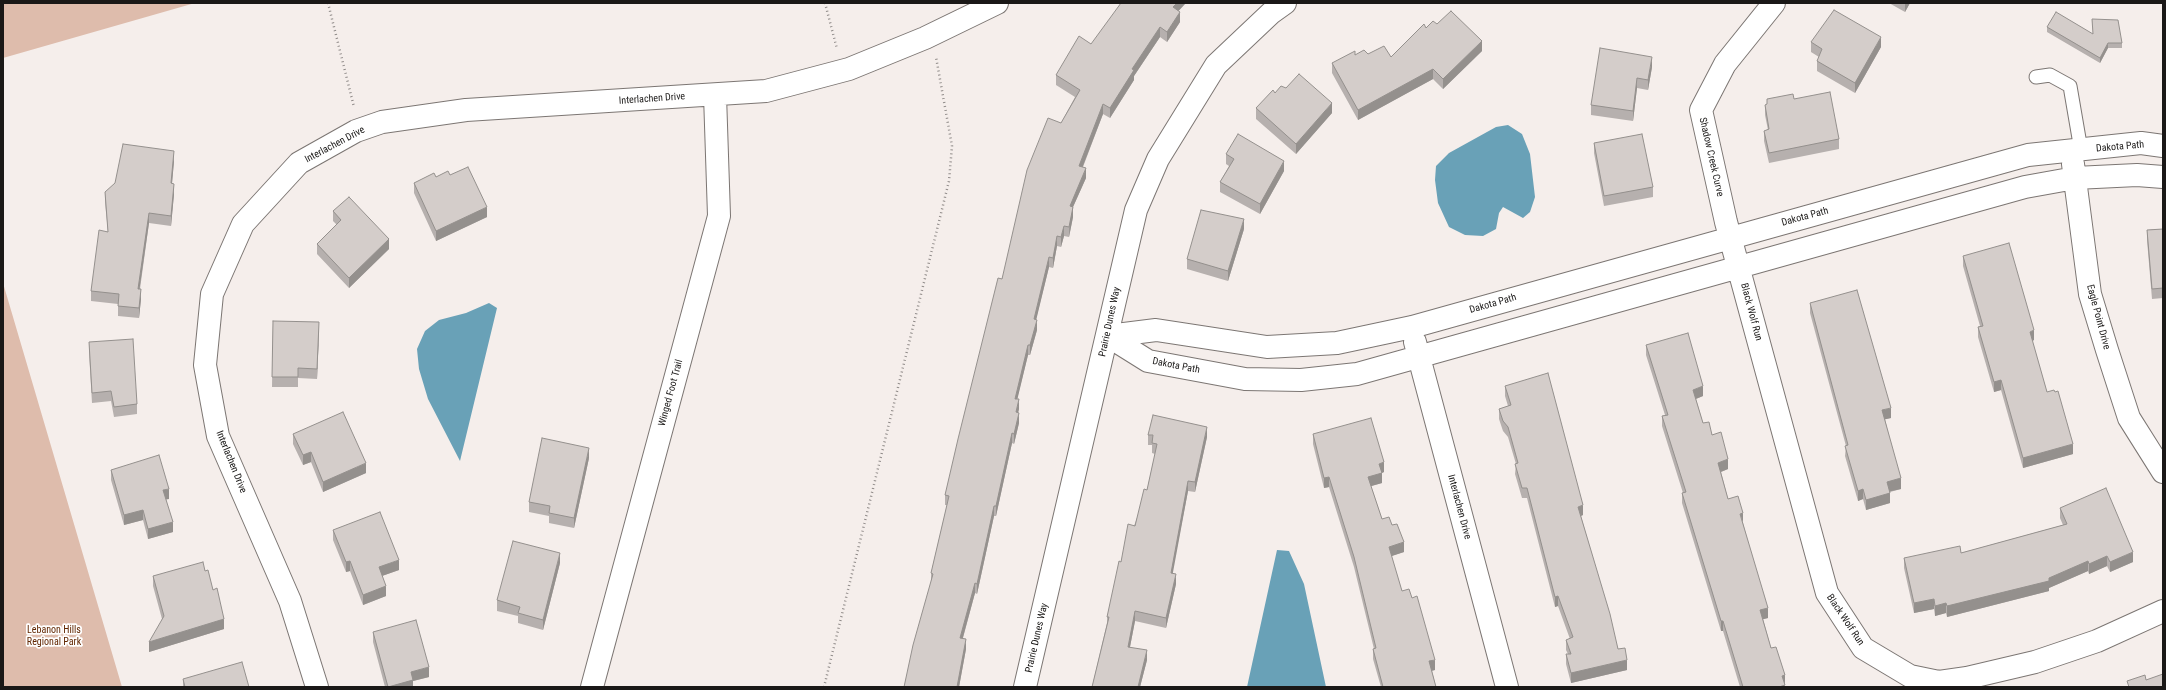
<!DOCTYPE html>
<html>
<head>
<meta charset="utf-8">
<style>
  body { margin:0 }
  #map { position:relative; width:2166px; height:690px; overflow:hidden; background:#f5eeeb; font-family:"Roboto Condensed",sans-serif }
  canvas { display:block }
  .frame { position:absolute; inset:0; border:4px solid #1a1817; pointer-events:none }
</style>
</head>
<body>
<div id="map">
<canvas width="2166" height="690"></canvas>
<div class="frame"></div>
</div>
<script>
const context = document.querySelector('canvas').getContext('2d');
context.lineJoin = 'round';
function paint(path, color) {
  context.fillStyle = color;
  context.fill(path, 'evenodd');
}
function shape(rows) {
  const path = new Path2D();
  for (const r of rows) {
    path.moveTo(r[0], r[1]);
    for (let i = 2; i < r.length; i += 2) path.lineTo(r[i], r[i + 1]);
  }
  return path;
}
function strokePath(path, color, width, dash) {
  context.strokeStyle = color;
  context.lineWidth = width;
  context.lineCap = dash ? 'butt' : 'round';
  context.setLineDash(dash || []);
  context.stroke(path);
}
function write(font, color, halo, rows, align = 'center') {
  context.font = font + ' "Roboto Condensed",sans-serif';
  context.lineWidth = 3.5;
  context.setLineDash([]);
  context.textBaseline = 'middle';
  context.strokeStyle = halo;
  context.fillStyle = color;
  for (const [text, x, y, turn = 0] of rows) {
    context.save();
    context.translate(x, y);
    context.rotate((+turn || 0) * Math.PI / 180);
    context.textAlign = isNaN(turn) ? turn : align;
    if (halo) context.strokeText(text, 0, 0);
    context.fillText(text, 0, 0);
    context.restore();
  }
}
paint(shape([
  [3,3,195,3,3,58],
  [3,283,122,687,3,687]
]), '#debcac');
paint(shape([
  [1508,125,1522,134,1530,154,1535,197,1530,212,1523,218,1503,207,1499,213,1496,229,1483,236,1465,235,1449,227,1438,203,1435,180,1436,166,1449,153,1496,127],
  [489,303,497,308,460,461,428,399,419,369,417,349,425,331,439,320,466,313],
  [1277,550,1289,551,1304,584,1326,687,1247,687]
]), '#69a1b7');
const lane = shape([
  [2036,77,2050,75,2070,86,2081,150]
]);
const street = shape([
  [1774,3,1725,64,1701,110,1726,222,1827,593,1863,648,1910,676,1939,682,1967,678,2035,662,2097,641,2163,611],
  [2073,164,2090,294,2107,350,2129,418,2163,472],
  [1108,336,1148,361,1245,379,1301,380,1357,374,2025,187,2075,178,2137,175,2163,177],
  [1108,336,1156,330,1267,347,1337,343,1412,327,2028,155,2141,143,2163,146],
  [1415,342,1507,687],
  [317,687,290,601,218,436,205,365,212,294,243,224,299,163,356,131,382,122,466,110,766,91,849,69,925,38,997,3],
  [592,687,719,216,715,95],
  [1025,687,1136,210,1158,159,1216,65,1271,13,1285,3]
]);
strokePath(lane, '#7c7673', 15);
strokePath(street, '#7c7673', 24);
strokePath(shape([
  [328,3,354,107],
  [825,3,837,49],
  [824,687,949,181,952,146,936,57]
]), '#918c8a', 2.5, [1, 3]);
strokePath(lane, '#fff', 13);
strokePath(street, '#fff', 22);
paint(shape([
  [1889,3,1910,3,1905,12],
  [1178,11,1180,22,1167,42,1160,37,1134,76,1134,80,1110,118,1103,114,1083,167,1086,178,1073,207,1073,217,1069,237,1064,236,1061,247,1057,246,1053,268,1049,267,1036,319,1037,330,1030,355,1028,355,1017,399,1019,409,1018,412,1019,423,1014,444,1012,443,996,516,994,516,977,594,975,593,963,638,966,649,959,687,904,687,931,583,931,573,947,505,945,505,945,495,1002,279,1061,123,1075,97,1056,85,1056,75,1091,44],
  [2092,19,2122,43,2122,48,2108,48,2100,63,2047,32,2047,27,2093,34],
  [1426,28,1482,51,1443,89,1433,79,1358,120,1332,73,1332,63,1355,55,1368,54,1391,57],
  [1811,42,1881,47,1855,93,1817,71,1817,61,1819,57,1811,52],
  [1652,67,1648,90,1637,88,1633,121,1591,115,1591,105],
  [1286,88,1332,113,1296,154,1256,119,1256,108,1275,93],
  [1767,99,1794,99,1839,139,1839,149,1769,163,1764,141,1764,131,1768,130,1765,115,1765,105,1767,104],
  [1594,143,1653,187,1653,197,1604,206,1594,153],
  [1226,154,1284,171,1260,214,1220,192,1220,182,1229,166,1226,164],
  [174,161,172,184,174,194,171,226,149,223,140,289,141,299,139,318,118,316,118,304,91,301,91,291,108,232,105,202,105,192],
  [450,175,487,217,436,241,414,193,414,183,436,177],
  [333,211,389,249,349,288,317,254,317,244,337,225,333,221],
  [1244,229,1228,281,1187,269,1187,259],
  [2163,229,2163,298,2152,299,2147,240,2147,230],
  [1963,256,2034,340,2032,341,2047,392,2073,454,2023,468,2001,390,1994,392,1978,337,1978,327,1980,326,1963,266],
  [1810,303,1891,418,1885,419,1901,489,1890,492,1890,503,1866,510,1863,499,1858,501,1845,456,1846,446,1810,313],
  [273,321,319,332,317,379,298,378,298,387,272,387],
  [89,342,137,404,137,414,114,417,111,401,92,403,89,352],
  [1646,345,1703,396,1696,399,1703,423,1712,435,1728,469,1721,472,1728,499,1743,523,1768,618,1763,619,1771,648,1785,675,1785,687,1740,687,1723,631,1721,631,1682,503,1682,493,1683,493,1662,426,1662,416,1665,415,1646,355],
  [1505,386,1583,515,1581,516,1618,649,1627,670,1571,683,1566,664,1566,654,1568,654,1566,650,1566,640,1570,639,1558,606,1555,607,1527,498,1522,498,1515,474,1516,464,1508,437,1503,431,1499,419,1499,409,1508,406,1505,396],
  [293,434,366,473,323,492,311,462,303,465,293,444],
  [1313,434,1384,472,1382,473,1382,483,1371,486,1382,519,1392,525,1404,552,1391,556,1402,591,1435,670,1432,671,1436,687,1381,687,1373,659,1373,649,1374,649,1354,567,1329,487,1324,488,1313,444],
  [1148,435,1207,437,1195,492,1188,491,1172,573,1176,584,1166,628,1135,621,1130,647,1147,660,1140,687,1092,687,1107,623,1107,617,1121,562,1147,490,1155,454,1152,453,1152,445,1148,445],
  [589,458,574,528,549,523,549,516,529,512,529,502],
  [111,470,169,499,166,499,173,532,148,539,143,520,124,525,111,480],
  [2060,508,2133,562,2110,572,2107,566,2089,574,2088,571,2049,588,2049,591,1947,617,1946,613,1935,616,1934,609,1914,613,1904,568,1904,558,1961,553,2063,525,2060,518],
  [333,530,399,570,382,576,386,596,363,605,350,571,346,572,333,540],
  [560,563,543,630,518,623,518,616,497,611,497,600],
  [205,571,213,590,224,629,149,652,162,619,153,586,153,576],
  [373,632,429,677,413,681,413,687,385,687,373,642],
  [183,679,249,687,183,687]
]), '#b6b0ae');
paint(shape([
  [1177,3,1186,3,1173,17,1173,7],
  [1905,3,1910,3,1905,12],
  [1180,12,1180,22,1167,42,1167,32],
  [1160,27,1160,37,1134,76,1134,80,1110,118,1110,108,1132,69],
  [1881,37,1881,47,1855,93,1855,83],
  [1482,41,1482,51,1443,89,1443,79],
  [2108,43,2108,48,2100,63,2100,58],
  [1652,57,1652,67,1648,90,1648,80],
  [1433,69,1433,79,1358,120,1358,110],
  [1637,78,1637,88,1633,121,1633,111],
  [1332,103,1332,113,1296,154,1296,144],
  [1103,104,1103,114,1079,176,1079,166],
  [174,151,174,161,171,194,171,183],
  [1284,161,1284,171,1260,214,1260,204],
  [1086,168,1086,178,1073,207,1073,217,1069,237,1070,206],
  [174,184,174,194,171,226,171,216],
  [487,207,487,217,436,241,436,231],
  [149,213,149,223,138,299,138,289],
  [1244,219,1244,229,1228,281,1228,271],
  [1064,226,1064,236,1061,247,1061,237],
  [1057,236,1057,246,1053,268,1053,258],
  [389,239,389,249,349,288,349,278],
  [1049,257,1049,267,1034,329,1034,319],
  [141,289,141,299,139,318,139,308],
  [1037,320,1037,330,1030,355,1030,345],
  [319,322,319,332,317,379,317,369],
  [2034,330,2034,340,2030,342,2030,332],
  [1028,345,1028,355,1015,409,1015,399],
  [2001,380,2001,390,1994,392,1994,382],
  [1703,386,1703,396,1693,400,1693,390],
  [1019,399,1019,409,1016,422,1016,412],
  [1891,408,1891,418,1882,420,1882,410],
  [1019,413,1019,423,1014,444,1014,434],
  [1207,427,1207,437,1195,492,1195,482],
  [1012,433,1012,443,996,516,996,506],
  [2073,444,2073,454,2023,468,2023,458],
  [589,448,589,458,574,528,574,518],
  [311,452,311,462,303,465,303,455],
  [1728,459,1728,469,1718,473,1718,463],
  [1384,462,1384,472,1379,474,1379,464],
  [366,463,366,473,323,492,323,482],
  [1382,473,1382,483,1368,487,1368,477],
  [1329,477,1329,487,1324,488,1324,478],
  [1901,478,1901,489,1887,492,1887,482],
  [1188,481,1188,491,1171,583,1171,573],
  [169,489,169,499,163,500,163,490],
  [1863,489,1863,499,1858,501,1858,491],
  [1890,493,1890,503,1866,510,1866,500],
  [1583,505,1583,515,1578,517,1578,507],
  [994,506,994,516,977,594,977,584],
  [143,510,143,520,124,525,124,515],
  [1743,513,1743,523,1740,514],
  [173,522,173,532,148,539,148,529],
  [1404,542,1404,552,1389,557,1389,547],
  [2133,552,2133,562,2110,572,2110,562],
  [560,553,560,563,543,630,543,620],
  [2107,556,2107,566,2089,574,2089,564],
  [399,560,399,570,379,577,379,567],
  [350,561,350,571,346,572,346,562],
  [2088,561,2088,571,2049,588,2049,591,1947,617,1947,606,2049,578],
  [1176,574,1176,584,1166,628,1166,618],
  [975,583,975,593,960,648,960,638],
  [386,586,386,596,363,605,363,595],
  [1558,596,1558,606,1555,607,1555,597],
  [1934,599,1934,609,1914,613,1914,603],
  [1946,603,1946,613,1935,616,1935,606],
  [1768,608,1768,618,1760,620,1760,610],
  [1135,611,1135,621,1128,657,1128,647],
  [224,619,224,629,149,652,149,642],
  [1721,621,1723,621,1723,631,1721,631],
  [966,639,966,649,959,687,957,687],
  [1147,650,1147,660,1140,687,1138,687],
  [1435,660,1435,670,1429,671,1429,661],
  [1627,660,1627,670,1571,683,1571,673],
  [429,667,429,677,413,681,413,687,388,687,411,672],
  [1785,675,1785,685,1782,676]
]), '#94908d');
const building = shape([
  [1121,3,1177,3,1173,7,1180,12,1167,32,1160,27,1132,69,1134,70,1110,108,1103,104,1079,166,1086,168,1070,206,1073,207,1069,227,1064,226,1061,237,1057,236,1053,258,1049,257,1034,319,1037,320,1030,345,1028,345,1015,399,1019,399,1016,412,1019,413,1014,434,1012,433,996,506,994,506,977,584,975,583,960,638,966,639,957,687,904,687,913,645,933,574,931,573,949,496,945,495,958,439,998,278,1002,279,1027,170,1048,118,1061,123,1080,90,1056,75,1079,36,1091,44,1121,3],
  [1834,10,1881,37,1855,83,1817,61,1822,49,1811,42,1834,10],
  [1451,11,1482,41,1443,79,1433,69,1358,110,1332,63,1355,51,1355,55,1364,50,1368,54,1384,46,1391,57,1424,24,1426,28,1433,21,1437,24,1451,11],
  [2056,12,2093,34,2092,19,2118,20,2122,43,2108,43,2100,58,2047,27,2056,12],
  [1600,48,1652,57,1648,80,1637,78,1633,111,1591,105,1600,48],
  [1299,74,1332,103,1296,144,1256,108,1273,90,1275,93,1281,86,1286,88,1299,74],
  [1830,92,1839,139,1769,153,1764,131,1769,129,1765,105,1767,104,1767,99,1793,94,1794,99,1830,92],
  [1238,134,1284,161,1260,204,1220,182,1234,159,1226,154,1238,134],
  [1642,134,1653,187,1604,196,1594,143,1642,134],
  [123,144,174,151,171,183,174,184,171,216,149,213,138,289,141,289,139,308,118,306,119,294,91,291,99,230,108,232,105,192,115,183,123,144],
  [468,167,487,207,436,231,414,183,434,173,436,177,448,171,450,175,468,167],
  [349,197,389,239,349,278,317,244,341,220,333,211,349,197],
  [1201,210,1244,219,1228,271,1187,259,1201,210],
  [2163,229,2163,288,2152,289,2147,230,2163,229],
  [2009,243,2034,330,2030,332,2047,392,2054,390,2055,392,2058,391,2073,444,2023,458,2001,380,1994,382,1978,327,1983,326,1963,256,2009,243],
  [1857,290,1891,408,1882,410,1901,478,1887,482,1890,493,1866,500,1863,489,1858,491,1845,446,1848,445,1810,303,1857,290],
  [273,321,319,322,317,369,298,368,298,377,272,377,273,321],
  [1688,333,1703,386,1693,390,1703,423,1709,422,1712,435,1721,432,1728,459,1718,463,1728,499,1738,496,1743,513,1740,514,1768,608,1760,610,1771,648,1776,647,1785,675,1782,676,1785,685,1779,687,1743,687,1723,621,1721,621,1682,493,1686,492,1662,416,1668,415,1646,345,1688,333],
  [133,339,137,404,114,407,111,391,92,393,89,342,133,339],
  [1548,373,1583,505,1578,507,1610,614,1618,649,1625,648,1627,660,1571,673,1566,654,1571,654,1566,640,1573,637,1558,596,1555,597,1527,488,1522,488,1515,464,1518,463,1508,427,1503,421,1499,409,1511,405,1505,386,1548,373],
  [343,412,366,463,323,482,311,452,303,455,293,434,343,412],
  [1153,415,1207,427,1195,482,1188,481,1171,573,1176,574,1166,618,1135,611,1128,647,1147,650,1138,687,1092,687,1109,617,1107,617,1119,561,1121,562,1128,524,1135,526,1144,489,1147,490,1157,444,1152,443,1153,435,1148,435,1153,415],
  [1371,418,1384,462,1379,464,1382,473,1368,477,1382,519,1389,517,1392,525,1397,524,1404,542,1389,547,1402,591,1409,589,1412,598,1417,596,1435,660,1429,661,1436,687,1383,687,1373,649,1376,648,1354,557,1329,477,1324,478,1313,434,1371,418],
  [542,438,589,448,574,518,549,513,550,506,529,502,542,438],
  [159,455,169,489,163,490,173,522,148,529,143,510,124,515,111,470,159,455],
  [2106,488,2133,552,2110,562,2107,556,2089,564,2088,561,2049,578,2049,581,1947,606,1946,603,1935,606,1934,599,1914,603,1904,558,1960,546,1961,553,2067,524,2060,508,2106,488],
  [380,512,399,560,379,567,386,586,363,595,350,561,346,562,333,530,380,512],
  [513,541,560,553,543,620,518,613,520,607,497,600,513,541],
  [203,562,205,571,208,570,213,590,217,588,224,619,149,642,164,616,153,576,203,562],
  [416,620,429,667,411,672,413,680,388,687,373,632,416,620],
  [242,662,249,687,185,687,183,679,242,662],
  [2163,674,2163,687,2129,687,2127,681,2145,675,2146,680,2163,674]
]);
paint(building, '#d4cdca');
strokePath(building, '#94908d', 1);
write('10px', '#1a1817', '#fff', [
  ["Interlachen Drive",652,99,-4],
  ["Interlachen Drive",335,145,-28],
  ["Dakota Path",2120,147,-5],
  ["Shadow Creek Curve",1711,157,77],
  ["Dakota Path",1805,217,-15],
  ["Dakota Path",1493,304,-16],
  ["Black Wolf Run",1751,312,75],
  ["Eagle Point Drive",2098,317,75],
  ["Prairie Dunes Way",1110,322,-78],
  ["Dakota Path",1176,366,11],
  ["Winged Foot Trail",671,393,-75],
  ["Interlachen Drive",231,462,68],
  ["Interlachen Drive",1459,507,75],
  ["Black Wolf Run",1845,620,56],
  ["Prairie Dunes Way",1037,638,-77]
]);
write('10px', '#612600', '#fff', [
  ["Lebanon Hills",54,630],
  ["Regional Park",54,642]
]);
</script>
</body>
</html>
